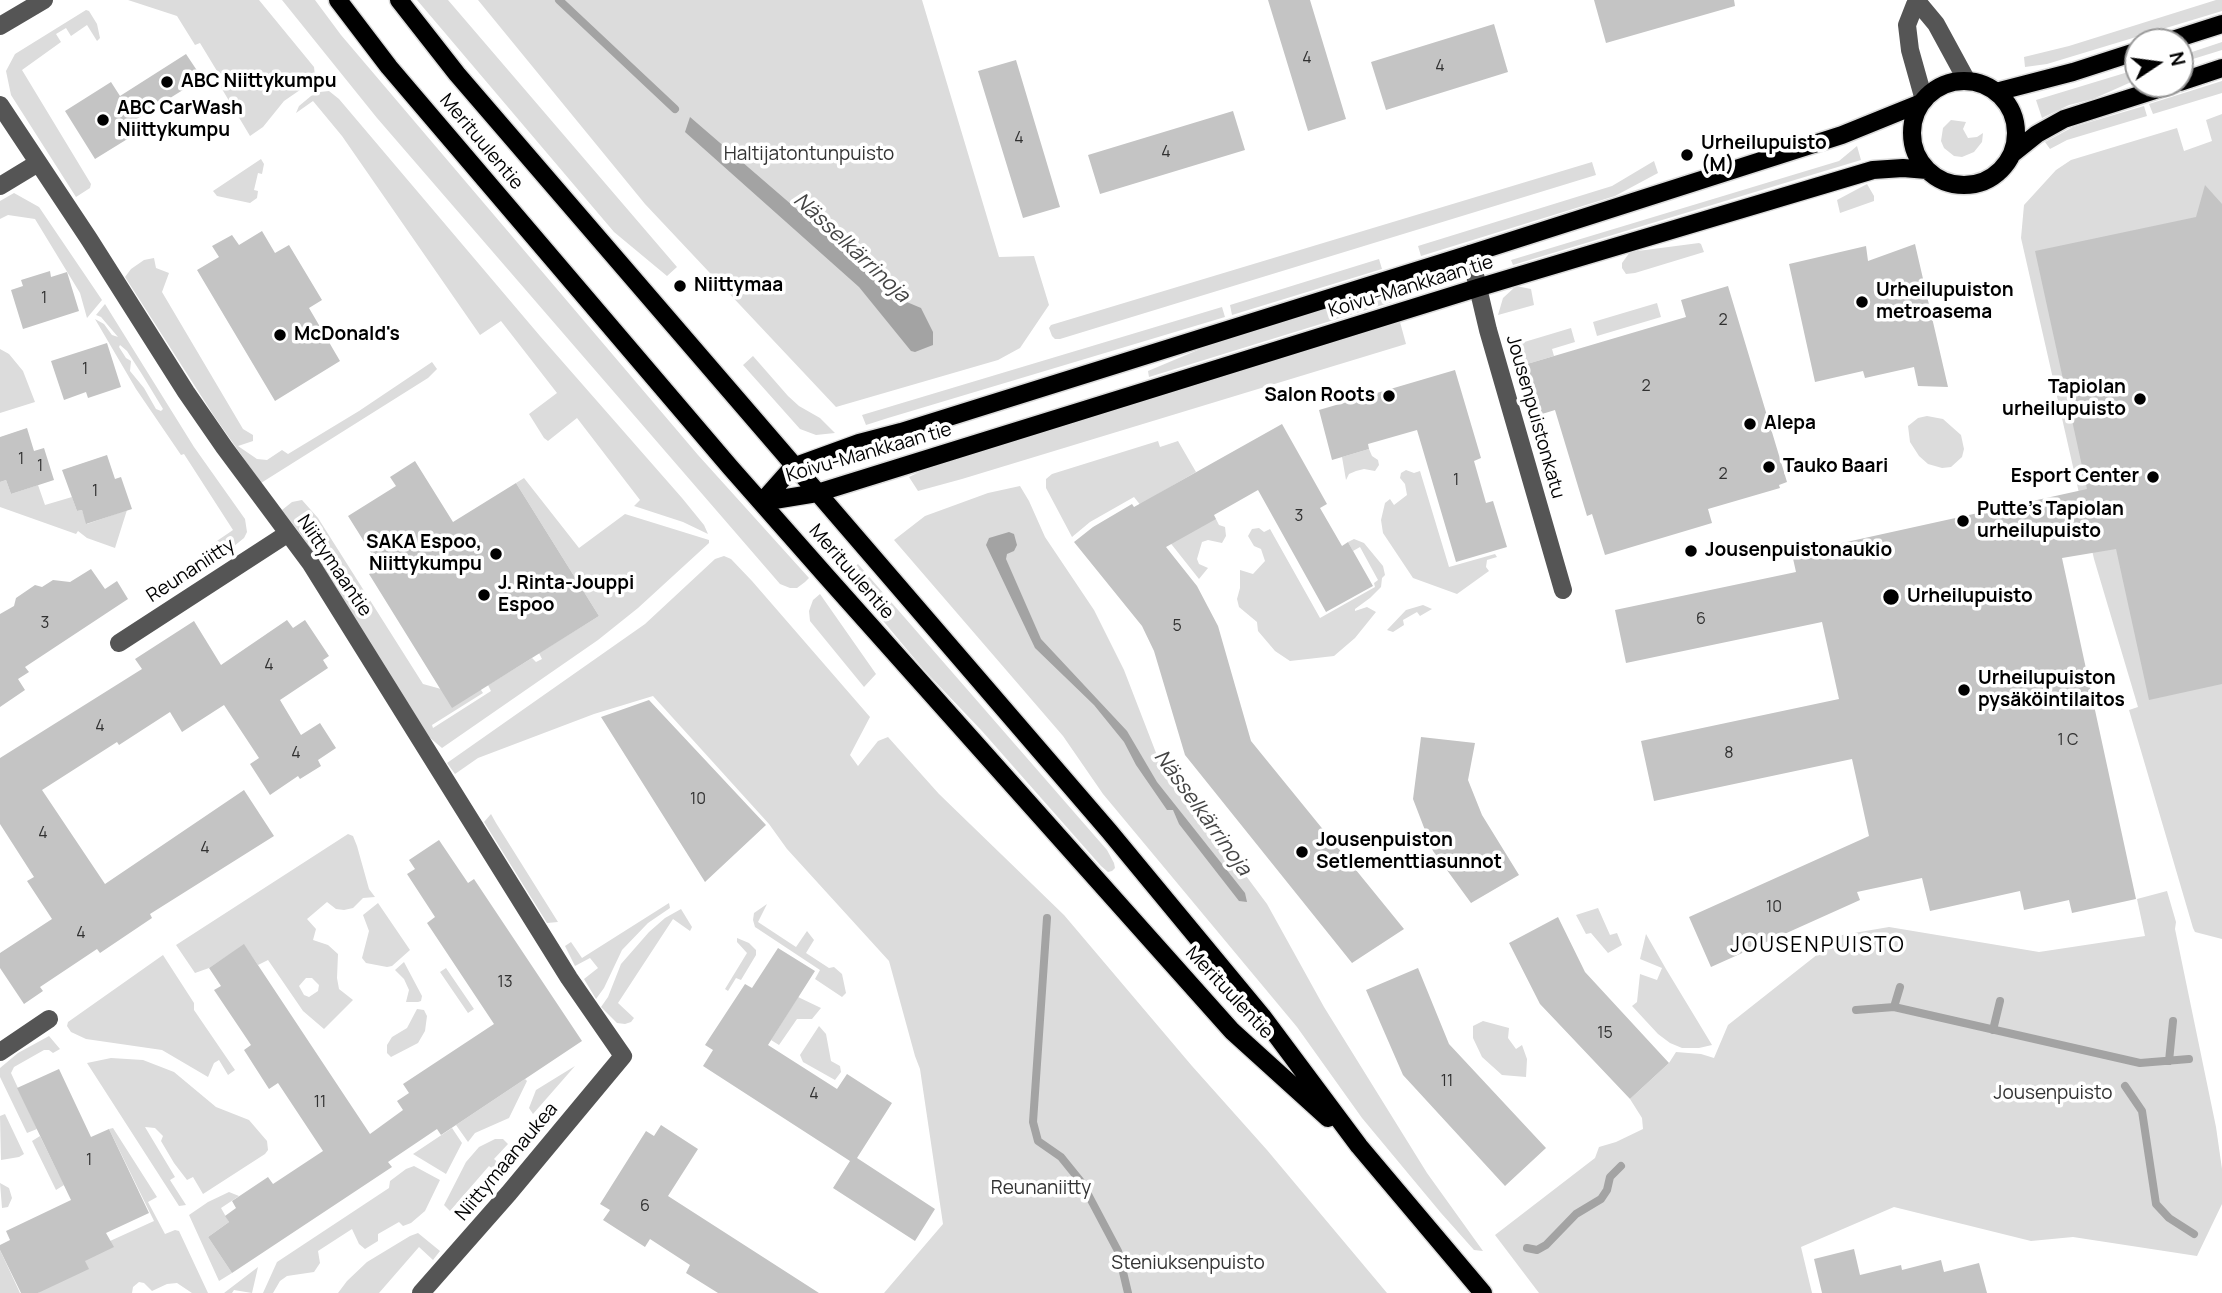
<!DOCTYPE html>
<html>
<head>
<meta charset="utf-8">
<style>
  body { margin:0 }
  #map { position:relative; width:2222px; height:1293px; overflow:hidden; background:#fff; font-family:Manrope,sans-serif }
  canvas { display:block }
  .north { position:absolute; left:2124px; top:28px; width:70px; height:70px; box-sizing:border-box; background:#fff; border:2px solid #999; border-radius:50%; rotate:77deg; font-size:19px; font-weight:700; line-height:28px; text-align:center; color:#000 }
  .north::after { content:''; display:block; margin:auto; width:24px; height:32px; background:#000; clip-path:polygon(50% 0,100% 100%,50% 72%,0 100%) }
</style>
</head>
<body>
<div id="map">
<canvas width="2222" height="1293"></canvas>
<div class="north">N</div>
</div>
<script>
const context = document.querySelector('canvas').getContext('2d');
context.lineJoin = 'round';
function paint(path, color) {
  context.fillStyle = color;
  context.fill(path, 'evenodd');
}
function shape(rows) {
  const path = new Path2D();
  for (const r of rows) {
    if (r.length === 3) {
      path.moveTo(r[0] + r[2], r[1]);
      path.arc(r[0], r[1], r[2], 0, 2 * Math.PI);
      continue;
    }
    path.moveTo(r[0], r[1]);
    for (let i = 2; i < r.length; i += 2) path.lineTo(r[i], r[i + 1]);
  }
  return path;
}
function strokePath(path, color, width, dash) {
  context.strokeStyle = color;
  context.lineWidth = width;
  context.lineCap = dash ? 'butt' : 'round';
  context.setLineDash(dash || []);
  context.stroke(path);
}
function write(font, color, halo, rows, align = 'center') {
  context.font = font + ' Manrope,sans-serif';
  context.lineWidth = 7;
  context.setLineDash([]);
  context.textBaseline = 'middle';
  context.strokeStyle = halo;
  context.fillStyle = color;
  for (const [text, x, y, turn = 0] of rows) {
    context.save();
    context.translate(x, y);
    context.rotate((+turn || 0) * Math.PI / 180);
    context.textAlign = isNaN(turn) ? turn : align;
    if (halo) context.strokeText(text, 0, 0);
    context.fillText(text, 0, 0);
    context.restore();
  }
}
paint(shape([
  [128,0,259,0,314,67,315,76,313,81,284,101,263,127,250,136,216,79,220,76,200,43,195,45,177,16],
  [282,0,315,0,341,35,698,455,809,578,805,582,797,588,790,588,780,584,377,118],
  [417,0,448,0,677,267,667,276,614,232],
  [478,0,922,0,999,257,1034,256,1049,305,1020,348,998,360,836,407,645,204],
  [2216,0,2222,0,2222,11,2047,64,2025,67,2024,57,2069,46],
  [86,10,89,11,97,24,100,38,97,41,87,25,71,36,66,28,56,34,61,42,22,70,91,184,90,188,76,197,11,95,6,71,15,54],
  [2222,42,2222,50,2180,63,2180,56],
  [2138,69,2138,79,2093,99,2069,105,2042,118,2036,100],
  [2222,81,2222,93,2153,114,2149,104],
  [329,91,339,99,540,336,682,498,704,525,708,534,683,522,634,506,640,500,577,418,548,441,544,438,529,414,557,393,501,321,480,335,342,136,313,101,296,113,299,106,311,96,320,92],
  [2144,106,2147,116,2067,140,2050,149,2045,142,2073,127],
  [2222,114,2222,939,2195,932,2193,928,2129,710,2138,707,2094,559,2021,238,2024,205,2056,170,2071,160,2177,128,2184,151,2212,141,2206,120],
  [1951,120,1966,122,1963,129,1968,138,1977,137,1983,133,1982,142,1974,152,1962,157,1954,156,1944,148,1941,141,1943,128],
  [1857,146,1861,160,1513,265,1511,260,1839,161],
  [261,159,264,164,262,174,258,173,254,190,258,191,257,198,250,203,217,196,213,191],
  [1654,161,1658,173,1615,196,1421,256,1418,246,1612,186],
  [1592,162,1596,175,1060,339,1055,339,1052,336,1049,328,1051,325],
  [1867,184,1874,196,1874,201,1840,213,1837,200],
  [14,193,39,207,102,300,87,318,80,293,35,219,8,215,0,219,0,201],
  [1699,243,1701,244,1704,252,1635,273,1626,274,1622,268,1622,263,1630,252],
  [154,258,156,268,169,273,162,292,243,429,253,435,253,441,238,446,257,459,267,460,282,450,288,454,359,411,432,362,437,369,428,378,261,483,214,416,125,277,131,269,144,260],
  [1379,259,1382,269,1232,315,1230,305],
  [1516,286,1531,289,1534,305,1498,315,1503,298],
  [1388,289,1392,302,1149,377,1148,371,1224,339],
  [1657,303,1661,317,1597,336,1593,322],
  [105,304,194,447,245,519,247,532,244,538,223,555,218,554,220,552,215,544,211,545,233,530,184,454,181,455,136,389,95,319,104,324,112,335,118,337,101,317,96,315],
  [120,345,127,351,143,376,163,409,161,411,156,409,144,388,130,371,131,361,126,358,119,347],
  [1222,307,1225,317,888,418,866,425,862,415],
  [1400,322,1406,344,962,479,918,491,909,477,937,463],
  [1571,328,1575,342,1552,349,1554,356,1527,364,1521,343],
  [0,349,9,354,23,371,35,402,0,413],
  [753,356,788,396,799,406,820,418,835,433,816,435,800,429,743,365],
  [1927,416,1943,419,1961,435,1964,449,1962,457,1951,467,1942,468,1928,464,1919,456,1910,442,1908,426,1918,418],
  [1158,441,1160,447,1178,441,1196,472,1158,494,1216,519,1219,525,1225,527,1226,536,1222,543,1208,540,1202,542,1197,559,1199,564,1208,568,1199,579,1134,497,1090,522,1072,537,1046,488,1046,479,1052,474],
  [1369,449,1372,456,1378,460,1379,465,1375,471,1364,469,1356,471,1349,474,1346,480,1342,457],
  [1406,470,1414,473,1420,471,1449,567,1495,554,1497,557,1487,560,1486,567,1489,571,1457,594,1413,578,1383,533,1381,520,1385,503,1390,499,1394,505,1407,495,1405,484,1400,478,1401,473],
  [524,478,579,548,625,514,709,540,709,543,638,608,598,640,442,748,429,737,304,539,282,510,292,502,302,500,318,518,423,684,441,689,481,690,483,693,432,725,433,728,491,691,488,685,532,658,536,662,542,659,539,653,599,616,516,483],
  [6,480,11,494,38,485,45,505,72,497,77,511,82,510,87,524,127,510,115,548,87,538,78,531,76,534,0,507,0,482],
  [1020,486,1029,501,1045,537,1094,610,1124,670,1158,758,1267,904,1324,1007,1427,1173,1483,1251,1474,1250,1441,1213,1362,1118,1297,1027,1103,794,1063,736,894,540,925,516,988,493],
  [1259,528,1264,532,1270,529,1320,618,1375,587,1374,583,1378,580,1360,547,1353,551,1348,542,1354,539,1364,543,1383,566,1385,575,1382,578,1381,587,1370,598,1355,609,1355,611,1367,607,1376,612,1355,638,1334,656,1290,661,1275,651,1258,631,1257,622,1239,607,1237,599,1240,588,1240,570,1253,574,1265,561,1261,549,1254,546,1248,536,1252,529],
  [724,556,731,559,752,581,870,717,850,755,858,766,878,741,888,737,939,794,1064,915,1192,1066,1267,1150,1387,1293,884,1293,943,1224,920,1069,915,1056,889,961,787,849,769,824,653,696,594,714,478,758,455,774,447,763,645,624,715,559],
  [858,564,1107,850,1114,863,1115,868,1112,871,1108,872,1101,866,982,731,924,670,845,575],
  [820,594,876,674,864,687,810,621,809,611,813,600],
  [1423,605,1432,609,1420,616,1417,612,1403,620,1404,625,1393,632,1387,630,1406,610],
  [491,814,496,823,558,922,547,923,484,822],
  [348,834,353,836,357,846,369,889,375,897,363,898,353,908,344,910,336,909,327,902,307,919,316,929,313,940,328,945,338,954,337,978,339,989,353,1000,324,1029,303,1011,268,960,258,965,244,945,209,968,195,973,176,945],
  [306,978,312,978,319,985,318,991,309,997,304,995,299,986],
  [2167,891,2176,922,2175,929,2216,1127,2222,1169,2222,1204,2197,1256,2073,1237,2031,1241,1894,1207,1801,1247,1812,1293,1539,1293,1495,1235,1595,1158,1599,1147,1616,1142,1643,1129,1642,1118,1630,1099,1669,1063,1676,1052,1701,1054,1714,1058,1728,1025,1842,935,1889,927,2039,952,2145,936,2137,899],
  [378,903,410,950,392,966,387,967,366,963,362,958,369,931,363,915],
  [669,903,670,908,648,923,622,950,604,988,596,999,584,979,598,968,590,958,575,966,565,946,571,942,582,958],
  [767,904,758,922,796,947,807,931,814,940,806,953,829,968,834,967,842,974,846,993,842,997,815,979,820,970,755,927,753,920,754,913],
  [1598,908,1610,935,1617,933,1622,945,1608,953,1591,933,1586,934,1576,915],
  [681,909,692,927,690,931,673,919,618,1003,634,1018,631,1022,625,1024,617,1023,601,1007,608,997,621,964,649,932,665,918],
  [1646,934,1666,969,1712,1045,1699,1048,1682,1048,1670,1043,1658,1034,1632,1006,1637,1002,1640,974,1657,980,1662,968,1640,959],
  [737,938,749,943,756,950,756,955,741,980,736,978,728,991,725,989,747,953,737,942],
  [163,955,194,1003,194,1010,235,1070,228,1075,219,1060,214,1063,208,1077,162,1050,86,1039,71,1032,67,1026,68,1022],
  [404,962,422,996,421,1001,418,1002,406,1002,409,990,404,979,395,970],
  [446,968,474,1009,468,1013,440,972],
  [798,997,821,1008,812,1019,797,1019,779,1045,771,1040],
  [417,1009,424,1010,427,1016,425,1031,418,1043,391,1057,387,1053,387,1045,392,1037,407,1028],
  [1483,1021,1509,1028,1508,1038,1516,1049,1522,1045,1527,1059,1526,1077,1502,1075,1482,1057,1473,1038,1473,1026],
  [819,1026,826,1034,831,1061,840,1066,841,1072,835,1080,803,1062,800,1055],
  [49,1036,60,1049,53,1053,49,1050,44,1050,14,1067,11,1073,37,1129,27,1133,0,1077,0,1068,18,1053],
  [111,1058,143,1060,174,1072,216,1107,249,1120,267,1141,268,1150,265,1154,203,1194,193,1177,187,1180,174,1163,161,1141,163,1136,155,1128,145,1127,175,1177,170,1180,186,1205,179,1206,87,1063],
  [575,1066,533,1114,529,1108,536,1090],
  [525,1079,527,1081,509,1118,475,1133,468,1142,456,1125],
  [5,1114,24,1154,19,1157,1,1160,0,1116],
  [113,1128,157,1197,148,1202,165,1234,175,1230,179,1231,208,1293,192,1293,177,1283,167,1284,152,1291,144,1283,139,1282,133,1287,132,1293,38,1293,110,1241,154,1221,109,1129],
  [452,1128,462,1143,446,1174,413,1154],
  [40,1136,64,1185,56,1190,32,1141],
  [495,1139,503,1139,508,1144,494,1159,509,1172,504,1178,489,1166,450,1211,444,1205,466,1162,479,1147],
  [414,1166,440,1180,425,1211,411,1223,403,1226,399,1222,378,1234,378,1241,365,1249,359,1244,352,1229,318,1251,320,1263,314,1272,287,1276,280,1281,273,1293,263,1293,277,1262,389,1188,390,1181,406,1169],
  [0,1183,9,1188,12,1198,8,1207,2,1208],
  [229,1192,239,1196,221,1208,229,1222,208,1237,232,1273,219,1281,189,1215,208,1202],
  [418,1233,440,1251,433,1260,419,1247,379,1293,338,1293,347,1281,367,1262,410,1236],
  [0,1250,20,1293,0,1293],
  [258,1267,252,1293,234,1290,232,1293,224,1293]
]), '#dcdcdc');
paint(shape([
  [690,117,902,300,921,308,933,332,933,345,915,352,911,351,859,287,685,132],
  [1009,532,1014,534,1017,545,1014,551,1007,554,1006,559,1041,639,1127,731,1157,782,1245,893,1247,902,1239,901,1179,824,1173,810,1167,810,1136,765,1124,742,1094,705,1035,648,986,545,989,538]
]), '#a3a3a3');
strokePath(shape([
  [559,0,675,109],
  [1047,918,1033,1122,1038,1141,1061,1157,1082,1183,1118,1251,1128,1293],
  [1894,1007,1900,987],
  [1856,1010,1894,1007,2140,1063,2189,1059],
  [1993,1030,2000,1001],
  [2169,1061,2173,1021],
  [2125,1086,2142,1111,2156,1204,2169,1218,2194,1234],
  [1527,1248,1537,1250,1546,1245,1576,1214,1601,1199,1607,1190,1610,1177,1621,1166]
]), '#a3a3a3', 8);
paint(shape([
  [1268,0,1310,0,1346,119,1308,131],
  [1594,0,1734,0,1735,6,1606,43],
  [1494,24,1508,72,1386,110,1371,62],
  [186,54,202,78,135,120,142,130,95,159,65,111,111,82,120,96],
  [1016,60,1060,207,1023,218,978,71],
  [1233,111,1245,150,1100,194,1088,155],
  [2205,185,2222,204,2222,684,2149,700,2116,549,2062,558,2136,899,2072,913,2069,900,2024,910,2020,891,1930,911,1922,878,1857,892,1860,900,1711,967,1689,917,1869,836,1852,759,1654,801,1641,741,1839,699,1822,622,1626,663,1615,610,1796,572,1792,554,2087,489,2035,251,2196,217],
  [262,231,275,253,289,245,322,300,309,308,340,361,275,401,197,270,219,257,212,246,232,235,239,245],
  [1915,244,1948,387,1918,386,1914,367,1865,378,1863,371,1815,382,1789,264,1866,246,1868,261],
  [50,271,51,277,67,272,79,311,23,329,11,290,23,286,21,280],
  [1728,286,1787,482,1779,485,1780,488,1708,509,1712,523,1605,555,1592,514,1587,516,1555,410,1542,414,1527,364,1686,317,1681,300],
  [107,343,121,387,88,398,86,392,64,400,51,361],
  [1455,370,1481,458,1474,461,1486,503,1493,501,1507,547,1456,562,1417,430,1368,444,1369,449,1332,460,1319,410],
  [1282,424,1327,504,1320,508,1342,546,1348,542,1373,586,1326,612,1258,490,1214,515,1216,519,1166,547,1197,586,1218,626,1251,741,1404,929,1352,963,1185,755,1154,651,1142,626,1074,542,1093,527,1132,504,1134,507],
  [27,428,34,451,44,448,54,480,11,494,6,480,0,482,0,437],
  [107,455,115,479,121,477,132,509,86,524,82,510,77,511,62,470],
  [415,461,453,522,516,483,599,616,452,708,369,574,380,567,348,516,396,486,390,477],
  [91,569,105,589,117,581,128,599,25,667,29,672,18,679,25,690,0,707,0,614,14,606,16,598,35,585,42,587,53,580,70,582],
  [287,620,293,628,305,620,329,656,323,660,328,668,280,700,301,735,320,723,336,748,318,760,321,766,300,779,298,776,270,795,250,764,259,758,224,705,182,732,170,712,119,745,117,742,42,790,105,884,244,790,274,836,150,914,152,918,100,953,97,949,40,987,43,991,24,1004,0,968,0,953,52,919,27,881,34,877,0,824,0,758,142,669,135,659,194,621,221,665],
  [649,700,766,825,705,882,601,717],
  [1421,737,1475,743,1468,780,1482,815,1519,875,1471,903,1433,851,1413,799],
  [439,840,468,883,474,879,582,1041,441,1135,437,1129,388,1162,392,1167,232,1273,208,1237,229,1222,225,1216,236,1208,232,1201,268,1177,273,1184,323,1151,278,1083,269,1089,244,1050,251,1045,214,990,221,986,209,968,244,944,370,1134,403,1110,397,1101,409,1093,403,1084,494,1024,427,923,435,917,407,874,415,869,409,860],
  [1558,917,1585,972,1669,1063,1630,1099,1540,1004,1509,943],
  [778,948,815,971,768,1045,837,1089,847,1074,892,1103,857,1158,935,1209,915,1241,833,1188,850,1161,703,1066,713,1050,705,1045,745,984,752,988],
  [1418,968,1449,1044,1546,1148,1505,1186,1403,1075,1366,990],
  [59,1069,91,1137,109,1129,149,1213,106,1233,114,1247,85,1261,89,1269,38,1293,21,1293,0,1250,0,1245,10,1240,6,1231,71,1200,17,1088],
  [661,1125,698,1149,668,1196,819,1293,718,1293,686,1273,690,1265,650,1239,645,1247,603,1220,610,1210,600,1204,646,1131,654,1136],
  [1854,1249,1860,1275,1901,1265,1902,1270,1941,1260,1944,1272,1979,1263,1987,1293,1822,1293,1814,1259]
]), '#c4c4c4');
const major = shape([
  [338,0,389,67,730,467,827,577,1232,1031,1328,1118],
  [399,0,457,74,1109,831,1262,1016,1359,1146,1483,1293],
  [2166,42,2222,24],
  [1964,133,52],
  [2180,82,2222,68],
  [1996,92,2073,72,2138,51],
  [2012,154,2037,134,2064,119,2174,84],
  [762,502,793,467,859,443,901,432,1470,254,1842,135,1921,103],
  [762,502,817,493,1477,288,1873,170,1903,168,1927,170]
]);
strokePath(major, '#dbdbdb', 21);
strokePath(shape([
  [1916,0,1936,24,1967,81],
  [1916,2,1907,25,1910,50,1924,100],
  [0,26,44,0],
  [0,105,89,239,186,392,224,447,311,564,569,978,623,1056,509,1193,421,1293],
  [0,186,38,163],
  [1470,254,1488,330,1563,590],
  [119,643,287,534],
  [0,1052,49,1019]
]), '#555', 18);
strokePath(major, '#000', 18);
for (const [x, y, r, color] of [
  [167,82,7,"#000"],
  [103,120,7,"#000"],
  [1687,155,7,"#000"],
  [680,286,7,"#000"],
  [1862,302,7,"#000"],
  [280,335,7,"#000"],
  [1389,396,7,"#000"],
  [2140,399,7,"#000"],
  [1750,424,7,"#000"],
  [1769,467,7,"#000"],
  [2153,477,7,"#000"],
  [1963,521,7,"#000"],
  [1691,551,7,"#000"],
  [496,554,7,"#000"],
  [484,595,7,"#000"],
  [1891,597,9,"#000"],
  [1964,690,7,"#000"],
  [1302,852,7,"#000"]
]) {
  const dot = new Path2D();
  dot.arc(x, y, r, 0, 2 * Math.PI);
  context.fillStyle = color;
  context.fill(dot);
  strokePath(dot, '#fff', 2.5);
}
write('16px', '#313131', null, [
  ["4",1307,59],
  ["4",1440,67],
  ["4",1019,139],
  ["4",1166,153],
  ["1",44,299],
  ["2",1723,321],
  ["1",85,370],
  ["2",1646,387],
  ["1",21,460],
  ["1",40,467],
  ["2",1723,475],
  ["1",1456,481],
  ["1",95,492],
  ["3",1299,517],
  ["6",1701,620],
  ["3",45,624],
  ["5",1177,627],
  ["4",269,666],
  ["4",100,727],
  ["1 C",2068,741],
  ["4",296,754],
  ["8",1729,754],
  ["10",698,800],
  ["4",43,834],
  ["4",205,849],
  ["10",1774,908],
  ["4",81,934],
  ["13",505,983],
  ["15",1605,1034],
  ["11",1447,1082],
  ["4",814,1095],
  ["11",320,1103],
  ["1",89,1161],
  ["6",645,1207]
]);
write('bold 19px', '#000', '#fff', [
  ["ABC Niittykumpu",181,82],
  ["ABC CarWash",117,109],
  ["Niittykumpu",117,131],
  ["Urheilupuisto",1701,144],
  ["(M)",1701,166],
  ["Niittymaa",694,286],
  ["Urheilupuiston",1876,291],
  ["metroasema",1876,313],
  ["McDonald's",294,335],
  ["Tapiolan",2126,388,"right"],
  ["urheilupuisto",2126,410,"right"],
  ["Salon Roots",1375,396,"right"],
  ["Alepa",1764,424],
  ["Tauko Baari",1783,467],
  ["Esport Center",2139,477,"right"],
  ["Putte’s Tapiolan",1977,510],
  ["urheilupuisto",1977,532],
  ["SAKA Espoo,",482,543,"right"],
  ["Niittykumpu",482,565,"right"],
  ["Jousenpuistonaukio",1705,551],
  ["J. Rinta-Jouppi",498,584],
  ["Espoo",498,606],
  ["Urheilupuisto",1907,597],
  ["Urheilupuiston",1978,679],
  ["pysäköintilaitos",1978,701],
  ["Jousenpuiston",1316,841],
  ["Setlementtiasunnot",1316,863]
], 'left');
write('19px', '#000', '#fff', [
  ["Merituulentie",481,142,50],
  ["Koivu-Mankkaan tie",1411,287,-17],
  ["Jousenpuistonkatu",1535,417,74],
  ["Koivu-Mankkaan tie",869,453,-16],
  ["Niittymaantie",334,566,56],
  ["Reunaniitty",191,571,-33],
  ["Merituulentie",851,572,49],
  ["Merituulentie",1229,993,47],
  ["Niittymaanaukea",507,1162,-50]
]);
write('19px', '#333', '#fff', [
  ["Haltijatontunpuisto",809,155],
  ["Jousenpuisto",2053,1094],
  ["Reunaniitty",1041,1189],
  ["Steniuksenpuisto",1188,1264]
]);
write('italic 21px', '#444', '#fff', [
  ["Nässelkärrinoja",851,248,43],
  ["Nässelkärrinoja",1202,813,54]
]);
context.letterSpacing = '2px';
write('21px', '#000', '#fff', [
  ["JOUSENPUISTO",1818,946]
]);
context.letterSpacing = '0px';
</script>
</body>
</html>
